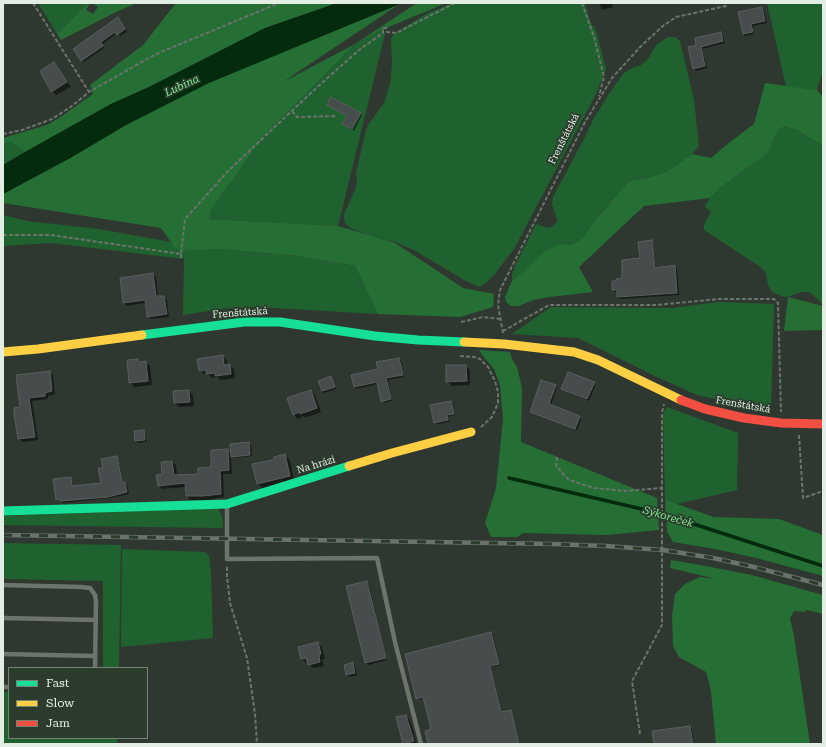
<!DOCTYPE html>
<html>
<head>
<meta charset="utf-8">
<style>
  body { margin:0 }
  #map { position:relative; width:826px; height:747px; overflow:hidden; background:#2f3830; font-family:"Roboto Serif",serif }
  canvas { display:block }
  .frame { position:absolute; inset:0; border:4px solid #e2ede3; pointer-events:none }
  .legend { position:absolute; left:8px; top:667px; width:140px; height:72px; box-sizing:border-box; background:#2b3c2d; border:1px solid #748376; margin:0; padding:5px 7px; list-style:none; font-size:12px; color:#e2ede3 }
  .legend li { display:flex; align-items:center; gap:8px; height:20px }
  .legend b { width:20px; border:1px solid #748376 }
</style>
</head>
<body>
<div id="map">
<canvas width="826" height="747"></canvas>
<div class="frame"></div>
<ul class="legend">
<li><b style="height:5px;background:#16e098"></b>Fast</li>
<li><b style="height:5px;background:#ffcf43"></b>Slow</li>
<li><b style="height:5px;background:#f24e42"></b>Jam</li>
</ul>
</div>
<script>
const context = document.querySelector('canvas').getContext('2d');
context.lineJoin = 'round';
function paint(path, color) {
  context.fillStyle = color;
  context.fill(path, 'evenodd');
}
function shape(rows) {
  const path = new Path2D();
  for (const r of rows) {
    path.moveTo(r[0], r[1]);
    for (let i = 2; i < r.length; i += 2) path.lineTo(r[i], r[i + 1]);
  }
  return path;
}
function strokePath(path, color, width, dash) {
  context.strokeStyle = color;
  context.lineWidth = width;
  context.lineCap = dash ? 'butt' : 'round';
  context.setLineDash(dash || []);
  context.stroke(path);
}
function write(font, color, halo, rows, align = 'center') {
  context.font = font + ' "Roboto Serif",serif';
  context.lineWidth = 3.5;
  context.setLineDash([]);
  context.textBaseline = 'middle';
  context.strokeStyle = halo;
  context.fillStyle = color;
  for (const [text, x, y, turn = 0] of rows) {
    context.save();
    context.translate(x, y);
    context.rotate((+turn || 0) * Math.PI / 180);
    context.textAlign = isNaN(turn) ? turn : align;
    if (halo) context.strokeText(text, 0, 0);
    context.fillText(text, 0, 0);
    context.restore();
  }
}
paint(shape([
  [38,3,88,3,57,34],
  [452,3,585,3,590,21,596,31,606,69,595,96,514,249,494,275,486,283,479,287,464,280,414,250,395,242,370,236,350,228,345,223,344,218,344,214,355,190,357,183,356,173,365,134,368,125,384,103,390,84,392,63,391,42,392,36,398,31,426,14],
  [767,3,823,3,823,70,817,90,786,86],
  [384,29,385,34,338,226,209,219,211,210,263,137,355,44],
  [668,37,675,37,680,41,694,100,699,146,692,154,666,172,647,178,629,181,596,219,583,238,572,245,563,244,512,281,512,274,515,266,536,224,547,228,553,226,557,222,557,219,552,204,553,197,586,135,593,120,610,92,623,74,630,69,641,65,649,58,656,45],
  [784,126,797,130,823,146,823,305,811,293,806,292,801,292,787,297,781,296,772,292,768,285,766,273,759,266,704,230,704,225,711,212,706,208,705,205,710,198,721,187,768,153,774,137,778,131],
  [11,142,25,152,3,165,3,143],
  [3,215,27,221,99,229,171,242,175,248,184,251,221,249,297,256,355,266,378,314,256,307,228,308,183,315,184,259,51,243,3,246],
  [719,302,774,304,771,408,749,406,697,395,657,377,578,338,512,334,551,307,672,308],
  [667,407,738,433,737,490,677,504,665,499,663,414],
  [218,508,222,517,223,528,3,525,3,516],
  [3,543,121,545,119,668,103,668,103,581,3,579],
  [122,549,205,552,209,556,211,573,213,638,121,647],
  [3,692,9,692,9,738,117,738,117,744,3,744]
]), '#20622f');
paint(shape([
  [88,3,90,3,86,10,93,14,98,7,92,3,137,3,114,13,61,40,57,34],
  [176,3,337,3,265,28,149,87,111,104,25,152,11,142,3,143,3,138,47,125,59,118,93,94,90,85,143,45],
  [417,3,446,3,384,29,355,44,263,137,211,210,209,219,338,226,395,243,463,288,494,294,493,307,460,317,378,314,355,266,297,256,221,249,184,251,175,248,161,228,3,203,3,194,72,157,126,125,209,82,398,5,283,82,355,44],
  [765,83,817,90,823,97,823,146,797,130,784,126,778,131,774,137,768,153,721,187,710,198,644,206,579,267,593,292,549,297,533,300,519,306,511,306,506,302,505,297,512,281,523,272,543,253,555,246,563,244,572,245,583,238,596,219,629,181,647,178,666,172,692,154,711,158,730,142,754,124],
  [788,297,823,306,823,330,784,331],
  [479,350,510,352,512,359,517,367,522,388,521,442,657,498,659,530,607,535,523,533,517,537,491,537,485,523,496,488,503,419,500,385,494,369,483,356],
  [665,499,677,504,714,517,779,519,823,535,823,576,756,558,715,549,673,542,667,531],
  [671,560,711,567,752,575,823,595,823,614,806,610,805,612,794,611,790,618,794,636,810,744,716,744,711,691,706,672,679,657,673,646,672,616,675,594,685,584,700,577,716,579,670,568]
]), '#256f35');
paint(shape([
  [337,3,402,3,209,83,126,125,72,157,3,194,3,165,25,152,111,104,149,87,265,28]
]), '#042b0c');
paint(shape([
  [599,3,612,3,613,7,602,10],
  [762,8,764,10,767,23,753,26,754,34,745,36,743,34],
  [119,21,127,32,120,36,117,33,102,45,104,48,84,62,82,60],
  [721,33,723,35,725,43,702,49,707,68,696,71,694,69,689,48,698,46],
  [54,64,71,87,56,95,52,91],
  [328,105,360,113,362,115,354,131,343,124,348,116],
  [651,241,653,243,656,269,675,266,677,268,679,295,620,299,618,297,618,292,615,292,613,290,641,258],
  [153,274,156,277,158,297,164,297,167,300,169,317,151,319,148,316,146,303,127,306,124,303],
  [223,357,227,361,228,365,229,365,234,369,235,378,220,380,218,377,212,378,208,374,204,374,200,370],
  [399,359,401,360,404,377,388,380,392,401,384,403,382,401,378,384,356,389,354,387],
  [138,360,140,362,146,362,150,366,152,385,135,387,130,383],
  [466,366,470,370,470,385,452,386,447,381],
  [50,372,53,375,55,394,48,396,48,399,32,401,38,440,23,442,19,439,15,414],
  [331,377,336,389,324,393,322,391],
  [594,382,596,384,589,401,562,389],
  [555,385,557,387,551,405,579,417,581,419,577,430,533,413,531,411],
  [189,391,193,395,194,406,179,407,175,403,174,392],
  [311,391,315,395,321,412,305,418,304,416,298,419,293,414],
  [451,402,453,404,455,415,448,417,449,422,437,424,435,423],
  [143,431,145,433,147,442,138,443,136,441,135,432],
  [249,443,251,445,252,456,234,458,231,455,232,474,223,474,224,497,207,500,190,500,187,496,186,487,162,489,159,485,163,475,172,462,176,465,177,476,199,475,213,468,227,450,232,455],
  [285,456,290,460,294,480,262,488,258,484,274,461],
  [116,457,118,459,123,483,127,485,129,494,111,498,63,503,57,499,70,478,72,480,73,487,102,484,104,468],
  [367,582,369,584,387,660,368,665,366,663,347,586],
  [491,633,493,635,500,665,491,667,502,713,510,711,512,713,520,744,430,744,433,730,424,698,419,700,417,698],
  [318,643,322,647,325,659,322,659,324,666,313,668,308,663,306,663,302,659,299,648],
  [353,664,355,665,357,675,349,677,347,675],
  [406,716,410,720,417,744,404,744],
  [690,727,692,729,694,744,655,744]
]), '#0007');
strokePath(shape([
  [509,478,663,514,823,566]
]), '#042b0c', 3.5);
const building = shape([
  [762,7,765,21,751,24,753,32,743,34,738,12,762,7],
  [118,17,125,29,117,35,115,32,101,42,103,46,81,61,73,49,118,17],
  [721,32,723,41,701,47,705,66,693,69,688,47,696,45,695,38,721,32],
  [54,62,67,82,51,92,40,71,54,62],
  [331,97,361,113,352,129,342,124,347,116,327,105,331,97],
  [652,240,655,268,675,265,677,293,617,297,617,290,612,290,612,281,616,281,616,279,622,278,622,260,640,258,638,242,652,240],
  [153,273,156,296,164,296,167,314,147,317,145,300,123,303,120,278,153,273],
  [223,355,224,365,230,364,231,374,215,376,215,373,206,374,206,370,199,371,197,359,223,355],
  [399,358,403,375,386,378,391,399,381,402,377,382,354,387,351,375,378,369,376,362,399,358],
  [138,359,138,362,146,361,148,381,129,383,127,360,138,359],
  [446,365,466,365,467,381,446,382,446,365],
  [50,371,52,391,45,393,45,396,29,398,35,437,18,439,14,414,14,408,20,407,16,375,50,371],
  [568,372,595,382,587,399,561,389,568,372],
  [331,376,335,387,322,391,318,381,331,376],
  [541,380,556,385,549,404,580,416,575,429,530,412,541,380],
  [189,390,190,402,174,403,173,391,189,390],
  [311,390,317,408,300,414,299,412,293,415,287,398,311,390],
  [451,401,454,414,447,415,448,420,434,423,430,405,451,401],
  [144,430,145,440,135,441,134,431,144,430],
  [249,442,250,455,231,457,230,444,249,442],
  [228,449,229,470,220,471,221,494,203,496,186,496,185,483,158,486,156,475,162,474,161,462,172,461,174,475,198,474,198,468,211,467,211,450,228,449],
  [285,454,290,476,257,484,252,464,273,460,274,457,285,454],
  [117,456,122,482,125,482,127,492,108,497,62,501,60,501,60,499,56,500,53,479,71,477,72,486,101,483,98,468,103,468,101,459,117,456],
  [367,581,386,658,365,663,346,586,367,581],
  [491,632,499,664,490,666,501,712,511,710,519,744,428,744,425,731,431,729,423,697,416,699,405,654,491,632],
  [318,642,321,654,319,655,320,662,308,665,306,658,301,659,298,647,318,642],
  [353,662,355,673,346,675,344,665,353,662],
  [406,715,414,741,403,744,396,717,406,715],
  [690,726,693,744,654,744,652,731,690,726]
]);
paint(building, '#474c4d');
strokePath(building, '#595e5f', 1);
strokePath(shape([
  [33,3,89,92],
  [582,3,594,37,604,77,599,96],
  [292,111,297,117,337,116],
  [3,134,22,130,52,119,72,106,89,92,154,55,279,3],
  [3,235,51,235,181,254,185,219,229,170,314,90,359,50,383,33,383,28,386,28,387,32,396,33,455,3],
  [181,254,181,259],
  [461,322,483,317,500,319],
  [503,331,549,305,656,305,719,299,774,299,778,303,781,412],
  [503,333,498,305,500,290,585,122,612,78,642,45,663,26,676,17,726,6,727,3],
  [460,356,474,357,480,359,488,367,495,381,498,392,498,403,492,417,481,427],
  [799,435,803,498,823,491],
  [557,457,556,466,569,480,594,488,625,491,661,488],
  [227,567,227,576,230,603,247,658,255,714,257,744],
  [640,734,632,681,662,625,662,413,664,404]
]), '#6c736d', 2, [4, 2]);
strokePath(shape([
  [227,504,227,559,377,558,395,642,421,744],
  [3,585,81,587,90,588,95,595,96,602,95,668],
  [3,618,96,620],
  [3,654,95,656],
  [3,687,9,687]
]), '#6c746d', 4.5);
strokePath(shape([
  [142,335,244,322,280,322,375,336,418,340,464,342],
  [3,511,227,504,349,466]
]), '#16e098', 9);
strokePath(shape([
  [464,342,504,344,574,352,598,360,681,400],
  [3,352,38,349,142,335],
  [349,466,392,453,471,432]
]), '#ffcf43', 9);
strokePath(shape([
  [681,400,705,409,744,418,781,423,823,424]
]), '#f24e42', 9);
const rail = shape([
  [3,535,553,544,606,546,663,550,713,558,754,567,823,585]
]);
strokePath(rail, '#6b726c', 4.5);
strokePath(rail, '#2b3c2d', 3, [9]);
write('10px', '#e2ede3', '#2b3c2d', [
  ["Frenštátská",564,139,-63],
  ["Frenštátská",240,313,-4],
  ["Frenštátská",743,405,10],
  ["Na hrázi",316,465,-17]
]);
write('italic 11px', '#81eb92', '#2b3c2d', [
  ["Lubina",182,86,-25],
  ["Sýkoreček",668,517,16]
]);
</script>
</body>
</html>
